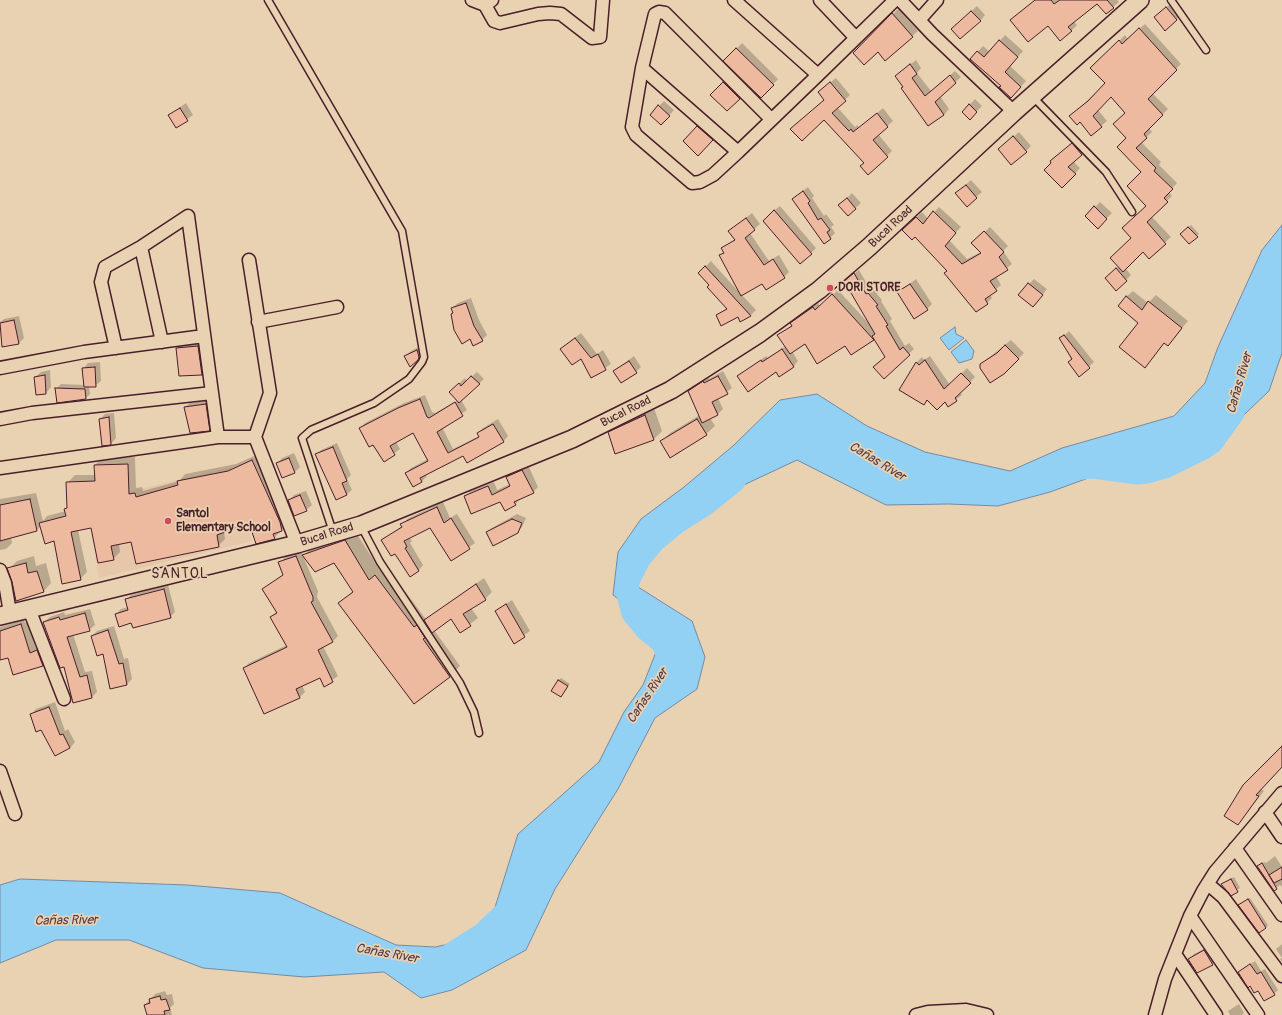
<!DOCTYPE html>
<html>
<head>
<meta charset="utf-8">
<style>
  body { margin:0 }
  canvas { display:block; background:#e8d2b1 }
</style>
</head>
<body>
<canvas width="1282" height="1015"></canvas>
<script>
const context = document.querySelector('canvas').getContext('2d');
context.lineJoin = 'round';
function paint(path, color) {
  context.fillStyle = color;
  context.fill(path, 'evenodd');
}
function shape(rows) {
  const path = new Path2D();
  for (const r of rows) {
    path.moveTo(r[0], r[1]);
    for (let i = 2; i < r.length; i += 2) path.lineTo(r[i], r[i + 1]);
  }
  return path;
}
function strokePath(path, color, width, dash) {
  context.strokeStyle = color;
  context.lineWidth = width;
  context.lineCap = dash ? 'butt' : 'round';
  context.setLineDash(dash || []);
  context.stroke(path);
}
function write(font, color, halo, rows, align = 'center') {
  context.font = font + ' Pangolin,sans-serif';
  context.lineWidth = 3.5;
  context.setLineDash([]);
  context.textBaseline = 'middle';
  context.strokeStyle = halo;
  context.fillStyle = color;
  for (const [text, x, y, turn = 0] of rows) {
    context.save();
    context.translate(x, y);
    context.rotate((+turn || 0) * Math.PI / 180);
    context.textAlign = isNaN(turn) ? turn : align;
    if (halo) context.strokeText(text, 0, 0);
    context.fillText(text, 0, 0);
    context.restore();
  }
}
paint(shape([
  [231,467,252,541,99,578,86,502]
]), '#e7c7a9');
const water = shape([
  [1282,225,1282,353,1269,391,1226,432,1191,453,1154,468,1113,469,1050,492,998,506,949,504,886,505,797,460,669,520,642,567,638,587,692,621,705,657,697,689,655,718,618,789,555,889,526,950,452,990,421,998,384,972,304,977,203,968,129,940,56,940,0,963,0,885,20,879,187,885,280,893,396,945,435,947,486,936,518,834,599,762,624,712,643,685,658,647,645,619,613,595,618,552,641,519,684,487,734,445,780,400,817,394,867,426,925,452,1010,471,1062,448,1174,416,1205,383,1218,347,1262,250,1282,225],
  [955,327,956,334,964,338,949,350,940,338,955,327],
  [966,340,974,351,972,359,959,363,951,352,966,340]
]);
paint(water, '#92d1f3');
strokePath(water, '#758aa3', 1);
paint(shape([
  [1035,0,1117,0,1119,2,1113,7,1098,3,1074,22,1077,25,1071,31,1049,25,1011,20],
  [1172,3,1182,14,1176,20,1160,12],
  [977,6,985,15,980,21,958,24],
  [898,9,918,31,885,60,878,50,854,53],
  [1145,24,1181,64,1152,93,1168,109,1149,128,1152,132,1141,142,1161,162,1159,165,1177,183,1169,192,1172,196,1151,216,1171,237,1149,257,1143,250,1125,268,1131,275,1126,280,1111,273,1119,266,1147,206,1143,172,1127,138,1126,112,1111,96,1098,110,1107,121,1101,126,1076,111,1106,83,1092,68,1125,35,1128,39],
  [1005,35,1023,51,1010,66,1026,81,1016,92,1002,86,971,59,983,46,990,52],
  [742,43,778,79,761,97,725,61],
  [916,60,921,68,917,73,931,91,955,71,961,77,940,96,949,109,944,115,904,87,896,76],
  [836,78,850,95,837,107,855,127,857,125,859,128,883,108,893,121,878,134,892,151,868,174,865,162,824,119,825,87],
  [728,79,743,94,727,109,712,95],
  [975,99,982,106,970,118,963,112],
  [664,101,674,110,666,119,659,106],
  [186,103,193,115,176,127,169,115],
  [703,121,717,134,698,154,684,141],
  [1019,132,1031,146,1026,151,1005,144],
  [1077,139,1087,149,1073,161,1080,168,1062,187,1051,161],
  [971,180,982,192,976,197,962,188],
  [808,187,814,196,812,198,824,216,826,214,834,225,831,227,835,233,830,238,798,195],
  [852,193,861,203,848,215,845,200],
  [1100,202,1112,213,1098,227,1086,216],
  [780,206,816,248,811,253,769,215],
  [939,207,961,227,949,240,967,259,981,252,973,243,990,227,1008,246,1003,251,1012,264,996,276,1001,285,990,294,992,298,987,303,948,270,915,236,903,230,922,212,928,219],
  [752,213,760,224,750,233,769,261,779,255,789,272,784,277,763,282,741,294,756,310,751,315,740,320,738,316,717,315,727,308,699,273,711,261,739,292,720,256,724,252,722,248,735,239,729,231],
  [1191,225,1199,234,1189,243,1181,234],
  [859,270,871,291,873,289,882,300,881,301,892,319,890,321,905,346,909,343,914,349,884,377,886,357,875,338,846,344,805,342,792,351,798,361,793,367,776,371,739,376,766,356,768,358,786,346,779,335,792,325,797,318,818,303,820,306,838,290,872,327,850,277],
  [916,279,932,304,927,309,898,293],
  [1034,279,1047,289,1038,301,1029,284],
  [1133,291,1148,303,1156,295,1188,321,1174,338,1165,342,1151,360,1140,323,1126,297],
  [471,298,479,320,487,335,482,340,470,338,455,330,452,308,458,303],
  [19,316,24,338,19,343,3,346,0,322,4,319],
  [1069,331,1094,362,1079,375,1061,339],
  [581,333,597,354,603,350,611,364,592,377,581,358,567,344],
  [1011,340,1024,353,1003,374,981,364],
  [203,341,207,369,202,374,177,348,182,343],
  [422,345,423,353,417,359,405,356,411,351],
  [634,356,641,367,636,372,614,371],
  [930,356,950,385,967,368,975,377,960,392,962,395,949,405,946,400,928,399,924,404,900,390,917,362,922,357,924,360],
  [100,362,101,381,95,386,89,386,90,394,86,398,56,389,61,384,85,385,83,369,88,363],
  [50,370,51,387,46,393,35,377,41,372],
  [723,371,732,388,718,398,723,409,718,414,710,418,715,426,706,434,671,456,661,442,670,433,700,415,689,391,708,377,709,379],
  [477,372,484,379,461,400,467,410,442,427,453,449,479,436,478,433,483,428,498,419,508,436,503,442,464,455,425,474,427,476,421,482,406,473,411,468,428,459,414,432,396,442,400,449,384,461,360,428,365,423,404,403,425,395,432,412,435,413,458,400,450,392,465,378,467,381],
  [210,400,213,425,209,430,185,407,190,403],
  [654,408,662,431,654,439,609,433,617,424],
  [114,413,116,438,111,444,100,419,105,414],
  [337,443,351,475,347,479,352,490,347,494,336,499,316,455,321,450],
  [294,453,300,467,295,472,277,464,282,458],
  [259,454,289,523,274,538,250,521,224,531,225,539,218,546,132,541,119,544,120,552,113,559,92,527,78,530,87,572,80,579,54,540,41,526,37,530,11,537,12,543,6,549,0,550,0,499,36,493,43,521,47,516,66,511,68,506,68,482,75,475,95,475,95,465,102,458,135,457,136,488,142,487,143,491,179,481,185,474,236,464],
  [528,465,538,487,533,492,520,498,515,505,465,496,471,491,494,482,497,490,510,484,507,477,512,472],
  [306,491,312,505,306,510,289,501,294,495],
  [443,502,450,518,457,514,475,543,451,560,431,526,409,537,412,541,410,543,423,565,418,571,382,540,402,526,407,519],
  [517,514,526,518,522,527,517,532,487,532,492,528],
  [355,531,380,570,386,566,425,618,428,618,484,578,492,592,485,599,471,608,478,618,460,632,451,617,434,630,460,666,450,676,414,703,340,603,353,591,335,562,303,556,318,591,317,597,338,636,333,641,323,646,338,676,325,685,321,676,302,685,305,692,300,697,265,713,244,668,249,663,287,645,271,617,277,611,264,589,284,574,280,563,285,557,301,551,303,556,313,546],
  [34,556,36,566,46,563,51,583,43,592,13,581,9,569,17,561],
  [168,585,175,612,170,617,132,622,116,614,121,609,128,607,126,600,131,595],
  [512,600,530,631,514,642,496,611],
  [90,609,95,625,89,630,73,634,85,672,92,671,97,692,92,697,74,702,64,666,44,622,50,617,64,612,65,615],
  [24,620,25,623,27,622,36,648,42,646,48,660,43,666,9,656,0,659,0,627],
  [114,626,124,659,128,658,132,679,127,684,111,688,104,653,92,636,97,631],
  [561,678,570,684,561,696,558,680],
  [55,702,65,731,68,729,75,742,70,748,42,729,31,715,36,709],
  [1282,746,1282,765,1261,789,1264,791,1238,824,1243,785],
  [1275,856,1282,867,1282,887,1280,885,1276,888,1261,864,1265,862,1266,863],
  [1234,877,1240,888,1231,894,1225,882],
  [1250,898,1268,925,1266,928,1242,903],
  [1282,944,1282,962,1280,959,1282,958,1276,949],
  [1210,946,1218,959,1212,964,1197,972,1189,959,1194,954],
  [1255,961,1261,971,1265,969,1278,990,1274,994,1251,985,1239,972],
  [165,991,167,995,172,994,174,1004,170,1008,172,1015,154,1015,145,1005,155,994],
  [1239,1004,1244,1013,1242,1015,1230,1015,1228,1011]
]), '#0003');
strokePath(shape([
  [1082,468,1093,467,1137,473,1147,472,1165,467,1202,449,1212,442,1233,413],
  [670,658,662,642,646,629,633,613,627,591,628,581,639,559,654,541,677,522,704,505,734,481],
  [450,955,483,934,510,908]
]), '#92d1f3', 23);
const building = shape([
  [1035,0,1051,0,1054,4,1060,0,1107,0,1114,8,1106,14,1097,4,1068,27,1072,31,1060,41,1048,26,1028,42,1010,20,1035,0],
  [1166,7,1177,20,1165,31,1154,17,1166,7],
  [971,11,981,21,960,39,951,29,971,11],
  [892,13,913,37,885,61,878,52,864,65,853,53,892,13],
  [1139,28,1177,70,1148,99,1163,115,1144,134,1147,138,1136,148,1156,168,1154,171,1173,189,1164,198,1168,202,1147,222,1166,244,1149,259,1143,252,1123,272,1110,258,1131,238,1122,228,1146,206,1127,186,1141,172,1117,147,1126,138,1113,124,1125,113,1111,97,1093,116,1102,127,1091,136,1080,122,1077,125,1069,116,1088,101,1105,83,1090,68,1119,40,1122,44,1139,28],
  [999,40,1018,57,1005,72,1021,87,1011,98,999,87,1001,86,970,59,977,51,984,57,999,40],
  [736,48,774,85,761,98,723,61,736,48],
  [910,64,917,74,912,78,925,96,950,75,956,83,935,102,944,115,928,126,901,88,903,87,895,76,910,64],
  [723,82,740,99,727,111,710,95,723,82],
  [830,82,846,101,832,113,849,131,851,129,853,132,877,113,888,127,873,140,888,157,868,175,860,166,864,163,824,120,802,141,790,129,824,100,818,92,830,82],
  [969,104,977,112,970,120,962,112,969,104],
  [658,105,670,116,661,125,650,115,658,105],
  [180,108,188,121,176,128,168,115,180,108],
  [697,126,713,140,698,156,683,141,697,126],
  [1013,136,1027,152,1011,165,998,149,1013,136],
  [1072,143,1082,155,1068,167,1076,174,1062,188,1044,170,1051,163,1050,161,1072,143],
  [966,185,977,198,967,207,955,193,966,185],
  [803,191,810,201,808,203,818,220,821,218,830,230,827,232,831,239,824,244,792,199,803,191],
  [847,198,856,209,848,216,838,205,847,198],
  [1094,206,1107,219,1098,229,1085,216,1094,206],
  [774,210,812,254,800,264,763,221,774,210],
  [933,211,956,233,945,246,962,264,981,253,971,243,984,231,1004,252,999,257,1008,270,990,281,997,291,985,299,988,304,976,312,944,273,947,271,915,237,912,240,902,230,916,217,923,224,933,211],
  [746,218,755,230,745,238,764,265,773,259,785,278,766,290,762,284,741,296,719,255,724,253,721,248,735,240,728,231,746,218],
  [1188,227,1198,237,1189,244,1180,234,1188,227],
  [705,266,751,316,740,322,738,317,721,326,716,315,727,309,707,287,709,285,698,273,705,266],
  [1116,268,1127,281,1116,291,1105,278,1116,268],
  [854,273,866,294,868,293,878,305,876,306,888,325,886,326,900,350,903,347,910,355,884,379,873,367,885,357,872,336,875,334,844,281,854,273],
  [1028,283,1043,295,1033,307,1018,295,1028,283],
  [910,284,928,310,914,319,897,292,910,284],
  [832,294,874,340,851,355,845,346,817,364,805,344,790,354,777,335,792,326,790,323,810,309,813,307,815,310,832,294],
  [1126,296,1142,310,1148,301,1182,328,1168,346,1164,343,1145,368,1119,347,1138,323,1118,306,1126,296],
  [466,303,474,326,483,341,473,346,470,339,462,344,454,330,451,314,453,313,451,308,466,303],
  [14,320,19,344,2,347,0,323,14,320],
  [1064,335,1090,368,1079,377,1068,362,1072,359,1059,338,1064,335],
  [575,338,591,358,598,354,606,370,591,378,581,359,572,365,560,349,575,338],
  [1005,345,1019,359,1004,374,990,383,980,368,980,364,997,353,1005,345],
  [198,346,202,375,179,376,176,348,198,346],
  [782,349,794,367,779,377,776,372,748,392,737,376,761,360,762,362,782,349],
  [417,350,419,357,418,360,410,367,404,356,417,350],
  [925,360,944,389,961,373,971,383,955,398,957,401,948,407,945,402,937,410,927,400,924,405,899,390,916,362,919,365,925,360],
  [629,361,637,373,621,383,613,371,629,361],
  [95,367,96,387,84,387,82,368,95,367],
  [45,375,46,394,36,395,34,377,45,375],
  [471,376,480,384,459,403,449,392,459,383,461,386,471,376],
  [718,376,728,394,712,402,718,415,702,423,688,391,703,381,704,383,718,376],
  [55,388,85,389,86,399,57,403,55,388],
  [420,399,427,417,429,418,455,402,463,416,437,432,448,453,479,437,477,433,493,424,504,442,467,463,463,456,420,478,422,482,413,487,405,473,428,461,413,433,390,446,395,455,384,462,373,445,369,447,359,428,398,408,420,399],
  [206,404,210,431,190,433,184,407,206,404],
  [645,415,654,440,615,454,608,432,645,415],
  [109,417,111,445,102,446,99,419,109,417],
  [697,419,707,435,670,458,660,441,697,419],
  [333,447,347,481,342,483,347,495,336,500,315,454,333,447],
  [289,458,295,473,282,478,276,463,289,458],
  [252,460,280,522,282,531,273,534,275,539,256,544,249,523,217,535,219,547,136,564,131,542,111,546,114,560,98,563,91,528,71,532,81,580,62,584,54,541,45,544,39,523,66,516,64,509,67,508,66,482,95,481,94,465,128,464,129,494,135,493,136,497,178,485,177,481,228,471,252,460],
  [522,470,534,493,514,502,516,505,505,511,500,502,471,514,464,496,488,486,492,495,510,486,506,477,522,470],
  [300,495,307,511,294,516,288,500,300,495],
  [30,499,37,531,0,541,0,505,30,499],
  [437,507,444,523,451,518,470,549,451,561,430,528,404,541,407,547,405,548,419,571,410,577,395,554,391,556,381,540,402,527,400,524,437,507],
  [512,519,522,523,518,533,493,546,486,532,512,519],
  [345,540,369,580,375,575,414,627,417,625,425,638,423,639,450,677,414,704,338,603,353,592,334,563,315,572,302,555,345,540],
  [296,556,313,597,313,601,311,602,333,642,318,650,333,682,324,687,320,678,296,689,300,698,264,714,243,668,287,647,270,617,277,613,262,589,283,575,278,562,296,556],
  [26,563,28,573,37,571,44,592,16,601,12,582,7,568,26,563],
  [476,584,486,600,463,614,471,626,460,633,451,619,432,633,424,620,476,584],
  [164,589,171,618,133,628,131,623,119,627,115,614,128,610,125,599,164,589],
  [506,604,525,637,514,644,495,611,506,604],
  [85,613,90,631,67,637,80,677,87,675,92,698,73,703,64,667,60,668,43,622,59,617,60,620,85,613],
  [21,624,30,653,37,650,43,666,13,675,8,658,0,660,0,631,21,624],
  [108,630,119,664,123,663,127,685,110,689,103,654,97,656,91,636,108,630],
  [558,680,568,686,561,697,551,691,558,680],
  [49,707,60,735,63,734,70,748,55,756,41,730,36,732,30,714,49,707],
  [1282,746,1282,767,1256,795,1259,796,1238,825,1224,816,1243,785,1282,746],
  [1262,863,1277,889,1274,891,1257,866,1262,863],
  [1282,867,1282,879,1274,883,1269,875,1282,867],
  [1231,879,1238,892,1231,896,1221,884,1231,879],
  [1248,899,1266,928,1259,933,1238,905,1248,899],
  [1204,950,1213,965,1197,973,1188,959,1204,950],
  [1250,964,1257,974,1261,972,1275,995,1264,1001,1258,991,1254,993,1250,986,1248,988,1238,972,1250,964],
  [160,996,161,1000,166,999,170,1010,164,1011,165,1015,147,1015,144,1005,150,1003,149,999,160,996]
]);
paint(building, '#edb99f');
strokePath(building, '#4a1f2b', 1);
const lane = shape([
  [268,0,402,231,424,357,422,362,409,379,374,403,311,430,302,438,333,532],
  [1171,0,1206,50],
  [1033,97,1106,172,1132,212],
  [361,526,380,562,460,683,474,712,479,733]
]);
const street = shape([
  [472,0,485,5,492,0],
  [734,0,818,75],
  [820,0,856,38],
  [900,0,932,34,1014,112],
  [485,5,494,21,500,23,538,14,550,13,561,14,592,38,600,37,603,0],
  [920,19,937,0],
  [642,68,738,152],
  [771,119,665,13,659,12,655,14,642,68,632,127,636,135,692,183,700,182,713,175,738,152,818,75,895,0],
  [141,247,188,216,218,437,255,437],
  [249,260,270,393,255,437,297,544],
  [258,322,337,307],
  [116,348,101,282,105,267,141,247,162,342],
  [0,368,84,352,204,336],
  [0,419,32,413,212,393],
  [0,468,218,437],
  [0,570,5,583,10,613],
  [29,609,64,699],
  [0,771,15,814],
  [1265,812,1282,837],
  [1235,848,1282,915],
  [1208,884,1223,897,1282,976],
  [1190,916,1258,1015],
  [1175,954,1216,1015],
  [916,1015,928,1012,966,1010,987,1015],
  [1155,1015,1165,979,1190,916,1203,891,1215,872,1282,793]
]);
const secondary = shape([
  [0,616,297,544,361,525,572,439,671,390,760,333,819,290,869,247,1014,112,1140,0]
]);
strokePath(lane, '#4a1f2b', 9);
strokePath(street, '#4a1f2b', 15);
strokePath(secondary, '#4a1f2b', 20);
strokePath(lane, '#e8d2b1', 6);
strokePath(street, '#e8d2b1', 12);
strokePath(secondary, '#e8d2b1', 17);
for (const [x, y, r, color] of [
  [830,288,4,"#d1495b"],
  [168,521,4,"#d1495b"]
]) {
  const dot = new Path2D();
  dot.arc(x, y, r, 0, 2 * Math.PI);
  context.fillStyle = color;
  context.fill(dot);
  strokePath(dot, '#e8d2b1', 1.5);
}
write('12px', '#4a1f2b', '#e8d2b1', [
  ["Bucal Road",891,227,-43],
  ["Bucal Road",626,412,-27],
  ["Bucal Road",327,535,-17]
]);
write('bold 12px', '#4a1f2b', '#e8d2b1', [
  ["DORI STORE",838,288],
  ["Santol",176,514],
  ["Elementary School",176,528]
], 'left');
write('italic 13px', '#553a49', '#e8d2b1', [
  ["Cañas River",1240,383,-74],
  ["Cañas River",877,462,31],
  ["Cañas River",648,696,-56],
  ["Cañas River",66,921,-1],
  ["Cañas River",387,954,10]
]);
context.letterSpacing = '1px';
write('14px', '#4a1f2b', '#e8d2b1', [
  ["SANTOL",180,574]
]);
context.letterSpacing = '0px';
</script>
</body>
</html>
